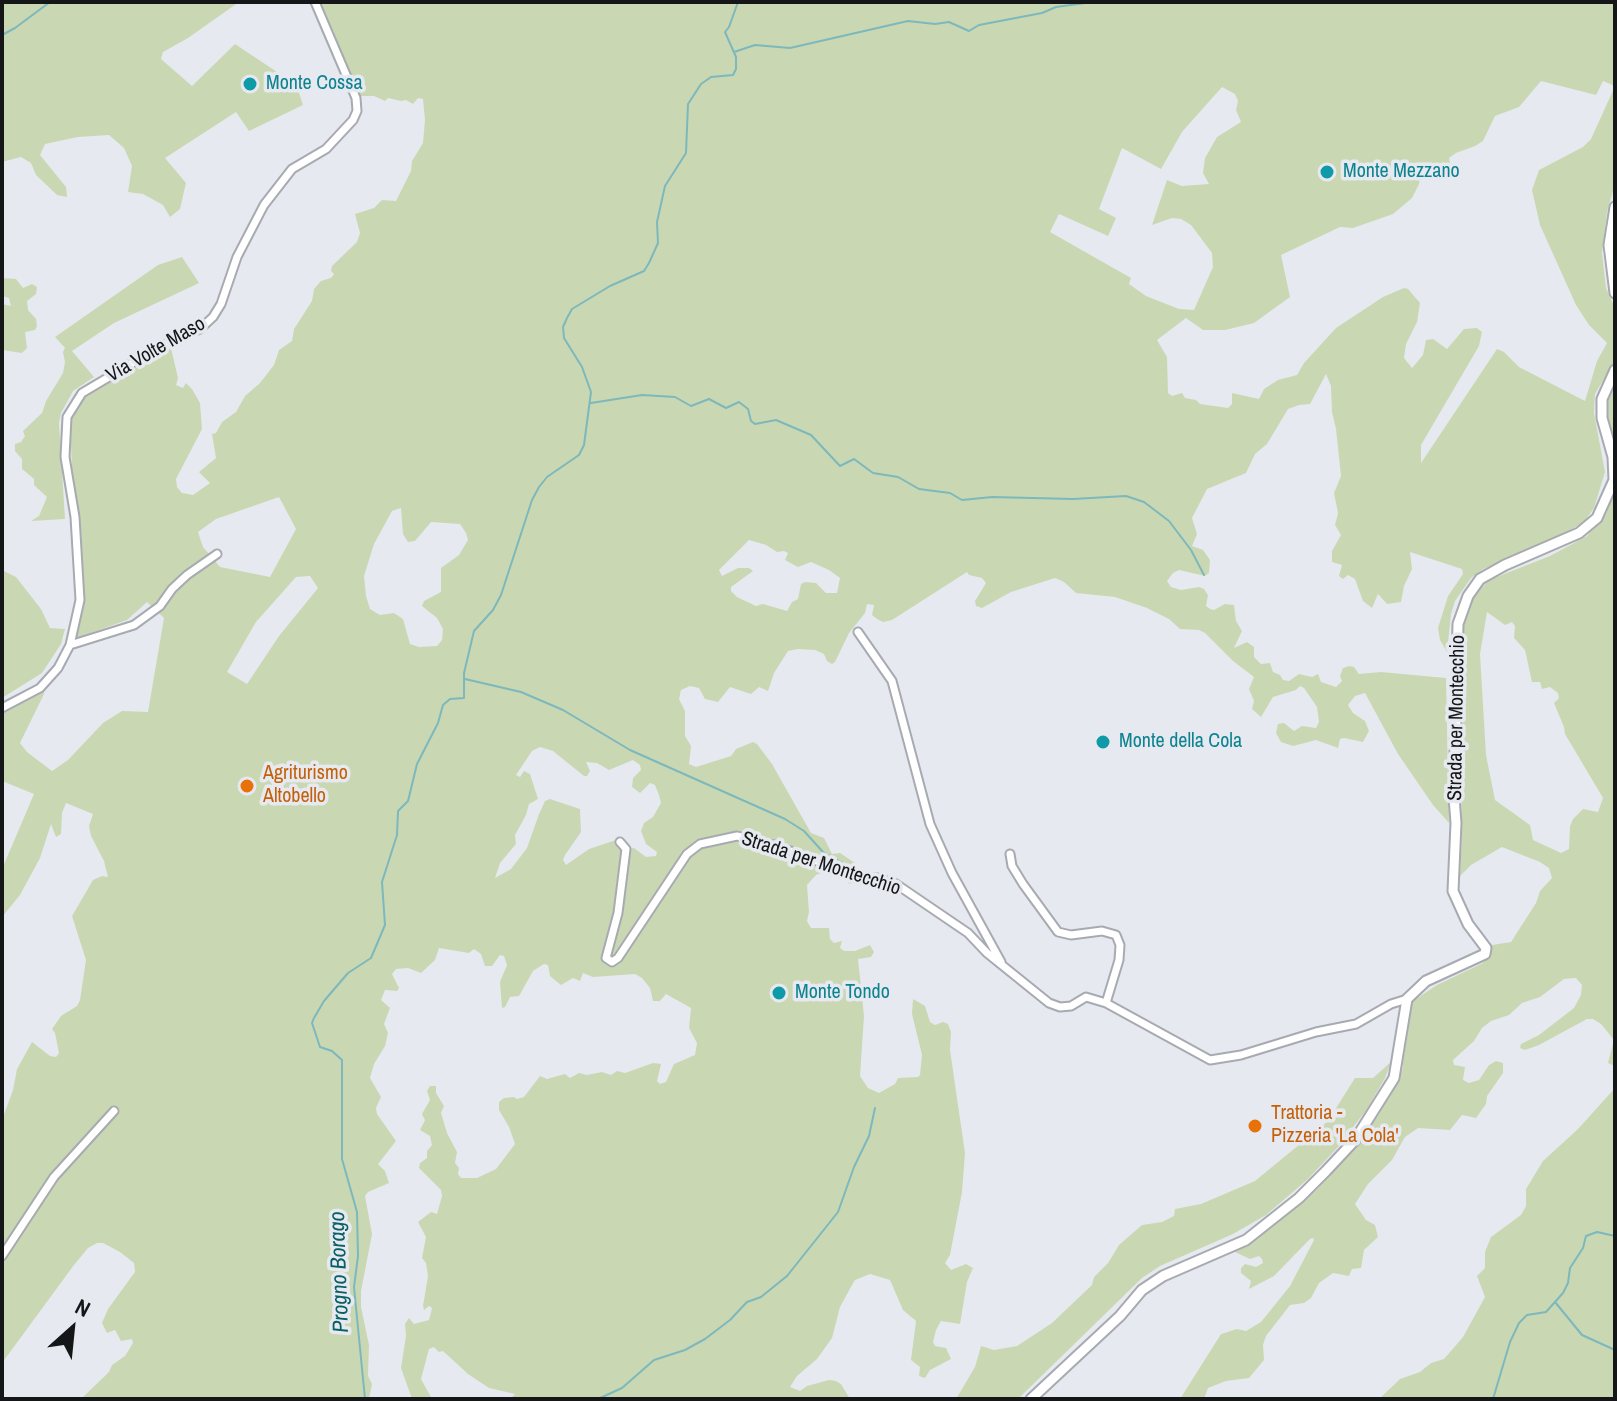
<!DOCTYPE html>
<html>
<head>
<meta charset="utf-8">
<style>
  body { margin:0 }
  #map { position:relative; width:1617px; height:1401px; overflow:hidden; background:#e7e9f0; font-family:"Archivo Narrow",sans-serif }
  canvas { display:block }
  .frame { position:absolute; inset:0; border:4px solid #151618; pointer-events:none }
  .north { position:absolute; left:32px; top:1289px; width:80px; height:80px; -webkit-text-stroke:6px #e7e9f0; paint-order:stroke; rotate:27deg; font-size:22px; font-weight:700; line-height:32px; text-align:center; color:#151618 }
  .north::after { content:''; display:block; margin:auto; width:28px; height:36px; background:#151618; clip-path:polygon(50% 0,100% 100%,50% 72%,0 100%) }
</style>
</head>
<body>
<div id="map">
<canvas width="1617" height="1401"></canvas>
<div class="frame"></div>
<div class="north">N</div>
</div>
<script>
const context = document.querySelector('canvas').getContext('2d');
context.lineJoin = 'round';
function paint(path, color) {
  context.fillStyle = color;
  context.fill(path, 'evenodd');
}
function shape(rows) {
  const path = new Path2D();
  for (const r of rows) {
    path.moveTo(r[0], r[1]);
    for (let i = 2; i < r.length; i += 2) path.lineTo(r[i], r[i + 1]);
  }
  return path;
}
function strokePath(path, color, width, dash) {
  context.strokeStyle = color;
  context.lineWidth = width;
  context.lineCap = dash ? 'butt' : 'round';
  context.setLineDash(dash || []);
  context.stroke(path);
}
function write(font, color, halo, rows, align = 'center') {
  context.font = font + ' "Archivo Narrow",sans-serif';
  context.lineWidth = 7;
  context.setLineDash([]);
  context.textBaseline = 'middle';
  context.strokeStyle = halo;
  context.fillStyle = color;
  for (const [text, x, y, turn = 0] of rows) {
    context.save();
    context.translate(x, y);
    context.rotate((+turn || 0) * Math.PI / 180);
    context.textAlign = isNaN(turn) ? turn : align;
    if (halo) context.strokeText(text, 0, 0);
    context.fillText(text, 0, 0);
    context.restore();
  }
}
paint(shape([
  [2,2,239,2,188,38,163,52,161,59,192,86,235,44,283,76,299,93,303,105,249,131,236,112,165,158,186,183,180,209,170,217,163,205,143,194,128,192,132,166,124,148,109,135,78,137,45,144,40,155,66,187,67,197,57,195,36,175,31,163,21,157,2,162],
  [319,2,1615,2,1615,184,1607,212,1602,253,1606,288,1615,308,1615,360,1595,394,1594,413,1605,472,1594,508,1584,522,1545,544,1483,569,1471,578,1455,601,1451,614,1447,652,1440,640,1438,628,1448,596,1463,574,1462,569,1410,552,1412,569,1404,586,1401,602,1387,604,1378,594,1372,608,1363,601,1355,579,1348,575,1343,579,1339,576,1342,565,1332,562,1332,551,1341,535,1335,525,1338,513,1334,493,1341,476,1336,429,1332,412,1331,386,1326,374,1310,404,1299,405,1288,409,1267,444,1255,454,1246,473,1207,489,1192,518,1197,534,1192,546,1203,550,1210,560,1209,573,1205,576,1179,570,1173,573,1167,581,1171,587,1181,590,1199,587,1204,589,1208,595,1206,606,1210,609,1214,610,1225,604,1234,605,1236,621,1242,631,1234,648,1247,642,1254,647,1254,657,1261,664,1270,663,1273,672,1280,675,1283,680,1289,681,1299,674,1312,677,1318,674,1321,682,1336,687,1342,681,1340,676,1343,668,1349,666,1354,667,1359,674,1381,672,1446,678,1449,823,1433,805,1398,754,1365,693,1355,696,1348,705,1353,713,1365,721,1369,731,1363,742,1344,738,1340,739,1338,748,1316,740,1293,746,1281,742,1276,733,1278,724,1284,723,1294,731,1302,726,1316,728,1319,722,1317,707,1304,688,1300,686,1296,690,1273,697,1261,717,1252,709,1254,701,1249,689,1254,677,1233,661,1205,633,1199,630,1180,629,1169,619,1147,608,1115,597,1076,593,1064,582,1055,578,1011,592,982,608,976,606,975,601,986,583,982,578,969,575,967,572,892,620,883,622,877,619,872,615,874,605,867,604,865,613,849,633,835,662,832,664,827,661,824,654,815,650,798,649,788,651,774,673,768,691,759,687,751,694,730,687,718,702,705,699,699,688,690,686,681,690,679,699,685,711,685,736,691,746,689,764,696,767,731,756,736,749,753,742,757,744,772,764,811,833,824,838,832,854,840,853,855,863,858,876,853,883,850,884,840,875,827,871,816,875,807,885,809,912,807,921,811,928,829,928,830,939,834,943,842,941,840,948,844,951,855,951,870,945,874,952,871,957,858,959,864,1016,860,1076,868,1088,879,1093,895,1084,898,1078,918,1077,920,1075,922,1055,912,1014,913,999,925,1006,930,1022,935,1025,943,1022,948,1024,951,1032,950,1050,965,1153,962,1192,950,1255,945,1263,951,1270,966,1264,973,1268,967,1282,960,1324,941,1321,936,1330,933,1342,935,1346,946,1348,951,1359,930,1370,925,1378,919,1376,920,1367,911,1360,916,1321,903,1310,890,1280,870,1274,855,1280,852,1285,840,1307,832,1338,817,1359,797,1376,790,1387,800,1391,807,1386,829,1380,836,1381,841,1384,850,1399,510,1399,515,1394,489,1388,468,1374,443,1351,439,1352,434,1347,429,1349,421,1379,432,1399,412,1399,401,1368,406,1336,405,1324,409,1318,414,1324,429,1320,432,1308,429,1306,424,1310,423,1306,428,1276,426,1263,422,1258,426,1237,418,1222,431,1212,437,1214,442,1196,441,1190,419,1168,420,1163,427,1158,427,1151,432,1145,430,1136,420,1130,425,1120,422,1114,430,1100,427,1091,430,1086,436,1086,436,1093,444,1106,441,1113,447,1133,457,1152,455,1163,459,1168,458,1174,461,1178,477,1178,496,1169,515,1144,509,1127,499,1110,499,1102,504,1098,514,1097,517,1099,524,1097,540,1076,547,1079,565,1074,570,1078,579,1073,587,1075,602,1072,611,1075,617,1071,625,1073,653,1063,661,1064,657,1081,660,1084,666,1082,674,1064,695,1055,697,1043,689,1028,691,1008,666,994,660,1001,653,1001,650,988,642,978,635,974,593,977,583,973,580,981,573,978,561,985,550,976,548,965,544,964,533,971,519,996,510,997,505,1007,502,1008,500,982,507,965,504,956,500,955,492,966,485,966,481,954,474,949,469,953,439,948,435,960,421,973,408,968,396,969,392,974,399,988,397,991,385,990,381,1000,390,1008,384,1024,388,1033,385,1046,374,1064,370,1078,381,1097,376,1108,377,1114,396,1141,378,1164,385,1171,389,1183,368,1192,365,1196,372,1234,361,1291,361,1307,369,1345,368,1376,372,1384,369,1399,81,1399,109,1372,112,1365,125,1356,133,1343,132,1339,121,1341,115,1330,107,1333,102,1323,108,1309,135,1272,134,1263,120,1252,103,1243,97,1243,88,1248,74,1265,2,1363,2,1120,13,1090,17,1069,32,1042,50,1056,56,1057,59,1053,55,1033,52,1029,61,1016,77,1006,80,1000,86,960,72,916,93,880,102,876,108,877,104,861,91,836,89,826,93,814,66,803,62,813,61,834,56,837,51,824,40,858,20,895,2,917,2,869,34,794,2,781,2,710,43,687,44,694,20,743,27,752,52,771,68,760,103,723,122,711,148,712,164,618,147,602,127,620,74,639,78,602,70,423,81,399,171,348,178,378,176,385,183,388,186,383,192,389,200,403,202,429,176,479,177,487,182,493,193,495,210,483,199,472,216,458,212,434,216,433,222,422,236,412,245,396,260,383,274,365,279,350,292,341,294,329,312,301,314,289,321,281,331,278,334,274,331,271,332,266,357,242,360,233,355,214,374,208,382,200,396,201,411,171,412,161,423,143,425,120,423,99,418,98,413,104,406,100,401,101,388,98,385,101,374,96,358,96],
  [1541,81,1596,95,1603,81,1615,86,1591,139,1583,147,1539,170,1532,190,1540,225,1576,305,1589,325,1607,343,1597,361,1585,401,1519,367,1504,352,1497,349,1421,463,1421,445,1479,346,1482,332,1477,328,1464,329,1447,349,1433,339,1426,340,1423,355,1412,368,1404,358,1406,344,1417,322,1420,303,1408,289,1404,288,1383,297,1336,328,1304,363,1297,375,1278,380,1264,389,1259,399,1232,393,1232,404,1228,408,1200,404,1196,400,1185,398,1182,393,1172,396,1168,393,1167,357,1157,340,1186,318,1203,330,1225,330,1254,323,1290,297,1281,255,1340,227,1353,228,1393,214,1412,198,1419,184,1420,177,1418,174,1421,166,1450,163,1449,158,1456,153,1475,146,1483,141,1495,116,1519,107],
  [1222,87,1235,94,1238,101,1236,110,1241,122,1217,137,1205,158,1203,173,1209,184,1182,186,1167,180,1152,225,1172,218,1181,219,1191,225,1212,253,1213,267,1194,310,1179,309,1146,296,1129,284,1131,278,1050,232,1059,214,1108,236,1116,218,1099,209,1122,148,1161,169,1182,132],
  [279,497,296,529,270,577,220,567,203,547,198,532,216,519],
  [401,508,403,534,408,542,415,541,431,522,460,524,466,533,468,540,459,555,441,568,441,592,424,601,422,606,437,618,443,629,442,640,437,646,419,647,410,644,403,619,394,613,380,615,370,609,366,596,364,576,374,544,392,511],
  [749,540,766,545,777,552,784,551,788,553,785,560,798,567,811,562,829,570,840,578,837,593,826,593,816,583,805,582,801,584,798,599,792,602,787,611,763,604,756,606,737,597,731,591,731,587,753,571,749,568,738,568,722,576,719,570],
  [310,576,318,588,279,636,247,684,227,672,256,622,296,577],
  [540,747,553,751,584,776,587,776,590,771,586,762,597,763,609,770,633,760,640,765,641,770,633,778,632,787,640,793,650,783,655,785,659,795,661,803,653,817,644,823,641,831,646,844,657,852,656,856,646,857,634,848,625,849,621,841,616,840,589,849,566,865,563,860,565,855,581,832,580,809,550,799,545,801,539,814,527,848,511,869,495,878,500,863,516,844,515,835,526,815,529,804,538,799,530,774,524,771,520,777,516,775,532,751],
  [182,257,199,283,114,323,72,351,94,377,73,391,61,413,59,423,65,519,31,521,39,516,47,497,34,485,34,479,22,469,22,459,15,451,15,444,21,442,25,436,23,431,42,413,46,401,63,373,65,362,63,352,65,348,55,337,158,265],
  [2,278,16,279,23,288,32,284,37,287,36,294,27,301,28,310,36,319,37,326,35,330,25,332,27,348,22,353,2,350,2,304,11,306,9,298,2,296],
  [1615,383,1615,450,1607,412,1608,398],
  [1615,491,1615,1066,1608,1063,1614,1040,1601,1024,1593,1019,1587,1019,1539,1045,1525,1050,1520,1048,1521,1044,1539,1035,1574,1008,1581,995,1582,985,1576,978,1564,979,1540,997,1522,1003,1509,1015,1491,1021,1482,1028,1474,1041,1453,1060,1454,1065,1465,1067,1463,1080,1469,1083,1479,1080,1489,1065,1496,1061,1503,1063,1503,1073,1487,1096,1486,1104,1476,1118,1462,1115,1450,1130,1418,1128,1405,1137,1392,1160,1368,1184,1355,1204,1366,1220,1375,1225,1378,1237,1364,1250,1361,1268,1352,1269,1349,1276,1333,1273,1319,1283,1311,1298,1304,1303,1290,1305,1266,1336,1263,1345,1264,1360,1249,1378,1226,1381,1208,1388,1204,1399,1180,1399,1221,1334,1237,1329,1246,1331,1261,1322,1290,1286,1314,1240,1313,1238,1310,1239,1274,1276,1249,1289,1251,1281,1241,1273,1241,1268,1245,1264,1256,1267,1263,1263,1262,1259,1259,1256,1250,1259,1235,1252,1235,1248,1274,1225,1317,1189,1348,1155,1378,1116,1402,1071,1410,1003,1437,985,1483,963,1492,952,1492,945,1511,942,1536,903,1540,891,1552,878,1549,868,1540,862,1502,847,1471,865,1460,876,1462,832,1459,721,1464,617,1473,596,1489,580,1550,556,1587,536,1606,514],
  [1487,612,1505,625,1512,622,1515,626,1514,638,1525,650,1532,682,1540,682,1542,689,1550,687,1558,693,1559,698,1554,703,1564,727,1565,734,1603,798,1598,812,1583,809,1573,819,1570,826,1569,849,1561,853,1533,840,1530,825,1495,800,1486,755,1480,654],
  [2,570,16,577,41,609,50,628,65,629,61,644,42,673,2,698],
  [1391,1062,1385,1078,1367,1109,1338,1147,1308,1179,1266,1215,1233,1234,1160,1266,1142,1278,1018,1399,956,1399,975,1367,981,1346,994,1350,1017,1346,1052,1323,1092,1285,1094,1277,1108,1263,1119,1245,1142,1225,1162,1222,1174,1216,1175,1209,1201,1204,1255,1181,1328,1121,1355,1078,1373,1078],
  [1615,1088,1615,1399,1379,1399,1400,1379,1420,1372,1431,1363,1444,1359,1463,1337,1485,1297,1477,1276,1485,1268,1485,1252,1491,1237,1521,1215,1526,1206,1526,1189,1543,1161,1578,1129]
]), '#c9d8b3');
strokePath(shape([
  [2,35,15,28,50,2],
  [734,52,755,45,790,48,908,21,935,24,949,22,969,31,979,25,1042,13,1056,7,1093,2],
  [591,403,642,395,675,397,691,406,709,399,726,408,739,402,748,409,751,421,755,424,776,420,811,435,840,466,854,459,873,473,898,477,919,489,950,493,962,500,992,497,1073,499,1126,496,1144,502,1169,521,1191,550,1204,575],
  [465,679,521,692,563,710,630,750,785,819,804,831,823,852,848,866],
  [1555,1302,1582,1335,1615,1350],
  [365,1399,354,1287,358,1256,357,1212,342,1159,342,1060,332,1051,320,1047,312,1023,314,1018,324,1001,348,973,371,958,385,925,382,882,397,835,398,811,408,801,417,764,438,723,443,705,450,699,464,698,464,673,474,631,493,610,501,595,532,500,539,487,547,477,579,455,584,445,591,392,582,367,564,338,563,327,567,318,572,309,610,286,644,271,649,263,658,243,657,222,665,186,686,153,688,104,701,84,711,77,733,75,736,69,736,57,725,32,729,27,738,2],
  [598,1399,622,1388,654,1360,685,1350,705,1339,730,1320,747,1302,761,1297,787,1276,838,1212,854,1167,869,1136,875,1108],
  [1493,1399,1510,1342,1519,1323,1527,1315,1546,1312,1563,1293,1568,1283,1570,1268,1583,1248,1586,1236,1597,1232,1615,1236]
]), '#7cb8bc', 2);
const minor = shape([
  [858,632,892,681,930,824,952,873,1001,962],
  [70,645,80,600,75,517,65,457,67,417,82,393,161,346,200,329,213,317,221,304,237,257,264,205,292,169,326,149,353,120,357,111,356,98,315,2],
  [2,708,40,688,58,668,70,645,134,625,160,606,172,589,187,575,217,554],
  [620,842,626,849,618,913,606,958,612,962,618,958,687,854,700,844,737,836,774,845,865,879,878,878,896,884,968,933,987,953,1049,1003,1060,1007,1071,1006,1086,997,1106,1003,1210,1060,1241,1055,1316,1032,1356,1024,1391,1004,1407,999],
  [1010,854,1012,866,1023,884,1058,932,1071,935,1102,931,1116,935,1120,945,1119,960,1106,1003],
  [2,1256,54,1177,114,1111]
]);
const tertiary = shape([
  [1615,207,1609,245,1615,293],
  [1031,1399,1120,1316,1142,1290,1163,1276,1246,1240,1299,1198,1326,1171,1355,1140,1394,1078,1407,999,1426,981,1485,954,1486,948,1468,924,1453,891,1456,823,1454,797,1458,624,1468,596,1480,579,1505,565,1579,533,1597,518,1614,480,1613,457,1602,418,1602,399,1615,370]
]);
strokePath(minor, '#a8aab1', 11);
strokePath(tertiary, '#a8aab1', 13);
strokePath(minor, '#fff', 7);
strokePath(tertiary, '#fff', 9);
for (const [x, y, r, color] of [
  [250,84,8,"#0f9aa8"],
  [1327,172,8,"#0f9aa8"],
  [1103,742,8,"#0f9aa8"],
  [247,786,8,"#e8710a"],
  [779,993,8,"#0f9aa8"],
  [1255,1126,8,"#e8710a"]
]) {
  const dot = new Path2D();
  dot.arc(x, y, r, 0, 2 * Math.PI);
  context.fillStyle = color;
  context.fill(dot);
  strokePath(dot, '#e7e9f0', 3);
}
write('20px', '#0d838f', '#e7e9f0', [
  ["Monte Cossa",266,84],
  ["Monte Mezzano",1343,172],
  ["Monte della Cola",1119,742],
  ["Monte Tondo",795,993]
], 'left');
write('20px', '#151618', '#e7e9f0', [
  ["Via Volte Maso",156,350,-30],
  ["Strada per Montecchio",1457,718,-89],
  ["Strada per Montecchio",821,864,18]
]);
write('20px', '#c56008', '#e7e9f0', [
  ["Agriturismo",263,774],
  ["Altobello",263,797],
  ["Trattoria -",1271,1114],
  ["Pizzeria 'La Cola'",1271,1137]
], 'left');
write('italic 22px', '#076064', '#e7e9f0', [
  ["Progno Borago",340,1272,-92]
]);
</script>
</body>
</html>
